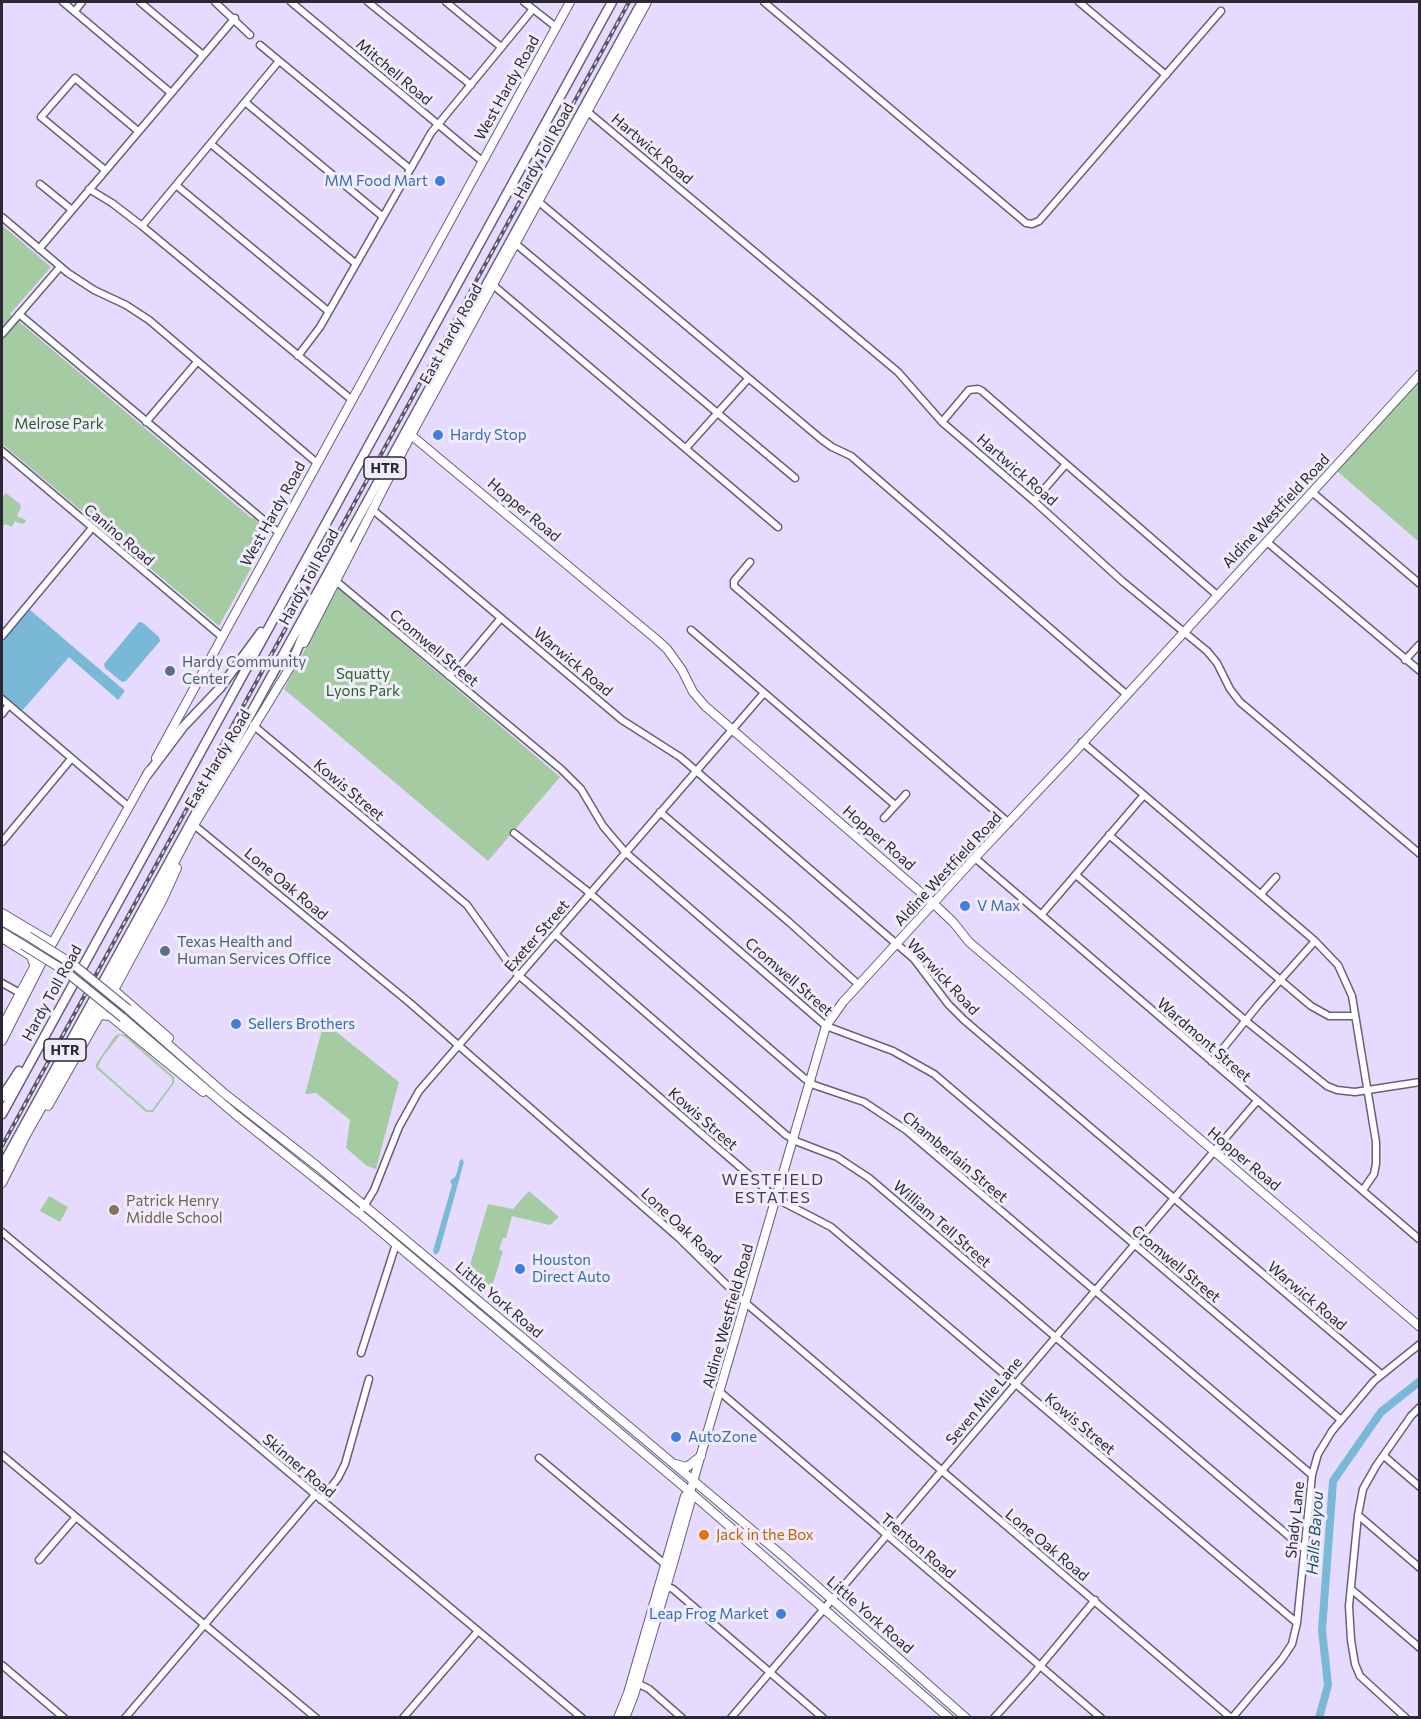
<!DOCTYPE html>
<html>
<head>
<meta charset="utf-8">
<style>
  body { margin:0 }
  #map { position:relative; width:1421px; height:1719px; overflow:hidden; background:#e6dbfe; font-family:Commissioner,sans-serif }
  canvas { display:block }
  .frame { position:absolute; inset:0; border:3px solid #2b2734; pointer-events:none }
</style>
</head>
<body>
<div id="map">
<canvas width="1421" height="1719"></canvas>
<div class="frame"></div>
</div>
<script>
const context = document.querySelector('canvas').getContext('2d');
context.lineJoin = 'round';
function paint(path, color) {
  context.fillStyle = color;
  context.fill(path, 'evenodd');
}
function shape(rows) {
  const path = new Path2D();
  for (const r of rows) {
    path.moveTo(r[0], r[1]);
    for (let i = 2; i < r.length; i += 2) path.lineTo(r[i], r[i + 1]);
  }
  return path;
}
function strokePath(path, color, width, dash) {
  context.strokeStyle = color;
  context.lineWidth = width;
  context.lineCap = dash ? 'butt' : 'round';
  context.setLineDash(dash || []);
  context.stroke(path);
}
function write(font, color, halo, rows, align = 'center') {
  context.font = font + ' Commissioner,sans-serif';
  context.lineWidth = 6;
  context.setLineDash([]);
  context.textBaseline = 'middle';
  context.strokeStyle = halo;
  context.fillStyle = color;
  for (const [text, x, y, turn = 0] of rows) {
    context.save();
    context.translate(x, y);
    context.rotate((+turn || 0) * Math.PI / 180);
    context.textAlign = isNaN(turn) ? turn : align;
    if (halo) context.strokeText(text, 0, 0);
    context.fillText(text, 0, 0);
    context.restore();
  }
}
paint(shape([
  [2,225,51,267,10,314,251,518,254,518,270,534,219,626,2,444],
  [1419,380,1419,542,1337,471],
  [6,493,20,504,21,507,17,516,26,520,25,523,22,524,15,521,12,527,5,524,2,527,2,498],
  [338,588,560,777,488,861,284,689,312,636,316,625,321,619],
  [324,1022,399,1082,376,1169,367,1166,346,1148,350,1120,316,1093,305,1094],
  [119,1034,126,1035,174,1077,174,1083,153,1112,146,1112,96,1068,96,1064,115,1036],
  [120,1035,125,1037,172,1078,172,1083,152,1110,147,1110,98,1067,102,1058],
  [529,1191,559,1217,550,1225,512,1216,506,1238,503,1238,499,1250,503,1251,492,1287,485,1288,467,1275,488,1204,513,1209],
  [49,1196,68,1207,60,1222,40,1211]
]), '#a4cba2');
paint(shape([
  [29,609,125,691,118,700,69,657,21,712,2,696,2,642],
  [139,622,143,623,159,637,160,641,126,681,122,682,105,668,104,664],
  [462,1159,464,1162,439,1252,435,1255,433,1251,452,1185,450,1181,456,1176,460,1160]
]), '#79b8d6');
strokePath(shape([
  [1319,1718,1328,1685,1322,1630,1333,1481,1381,1412,1420,1381]
]), '#79b8d6', 8);
const minor = shape([
  [63,2,171,93],
  [140,2,203,55],
  [215,2,250,35],
  [291,2,482,161],
  [368,2,471,85],
  [446,2,501,47],
  [524,2,556,27],
  [764,2,1026,223,1032,224,1039,221,1221,11],
  [1079,2,1166,75],
  [75,11,82,2],
  [260,45,410,169],
  [245,102,382,216],
  [588,112,898,372,942,422,1034,501,1122,581,1207,651,1217,663,1230,689,1240,702,1420,854],
  [211,144,355,263],
  [105,170,41,117,75,78,138,131],
  [40,184,72,210],
  [176,185,328,311],
  [89,189,112,203,142,226,352,400],
  [539,202,821,439,832,447,851,456,1126,694],
  [2,217,68,273,94,290,126,305,149,320,317,463],
  [142,226,279,61],
  [516,244,795,478],
  [39,249,235,18],
  [493,285,778,527],
  [19,314,279,533],
  [2,334,60,267],
  [298,356,320,327,431,133,533,9],
  [146,422,197,362],
  [942,422,969,390,978,389,982,391,1217,595],
  [686,448,748,379],
  [2,451,221,636],
  [1312,492,1420,584],
  [1034,501,1066,464],
  [373,510,622,720,680,757,914,959,948,1004,964,1020,1381,1374],
  [1267,542,1420,671],
  [750,562,734,581,734,586,1009,823],
  [336,581,562,770,581,789,603,826,625,852,826,1026,893,1051,934,1074,1341,1420],
  [691,630,895,805],
  [2,636,92,528],
  [1405,660,1420,644],
  [449,676,464,662,501,618],
  [2,699,129,807],
  [2,714,9,705],
  [253,725,467,905,515,972,770,1193,781,1201,831,1227,1297,1623],
  [1082,742,1315,941,1338,965,1352,996,1376,1142,1376,1164,1374,1174,1363,1190],
  [660,812,789,922,859,985],
  [884,818,906,794],
  [194,825,410,1003,679,1238,740,1298,1231,1718],
  [514,833,586,890,804,1078,814,1085,864,1102,906,1130,1312,1475],
  [1109,835,1311,1006,1329,1016,1355,1016],
  [2,842,71,759],
  [975,858,1419,1239],
  [1076,875,1246,1021,1327,1086,1337,1090,1355,1092,1420,1082],
  [1261,894,1276,877],
  [1041,915,1144,795],
  [555,934,786,1135,798,1142,837,1157,869,1178,1304,1549],
  [2,983,20,993],
  [1212,1062,1259,1004,1315,941],
  [363,1208,374,1190,399,1127,419,1091,764,693],
  [2,1232,582,1718],
  [361,1353,396,1244],
  [720,1392,1101,1718],
  [2,1455,316,1718],
  [1384,1456,1420,1487],
  [539,1458,667,1566],
  [321,1500,338,1478,345,1464,369,1379],
  [1358,1515,1420,1568],
  [39,1560,76,1517],
  [663,1585,673,1589,823,1718],
  [1351,1589,1420,1648],
  [2,1665,64,1718],
  [635,1682,649,1689,682,1718],
  [125,1718,315,1495],
  [403,1718,478,1631],
  [731,1718,1257,1101],
  [994,1718,1031,1677,1095,1600],
  [1232,1718,1282,1659,1292,1644,1297,1623,1312,1475,1318,1454,1332,1431,1374,1381,1420,1344],
  [1406,1718,1360,1676,1355,1664,1351,1640,1349,1606,1358,1515,1363,1489,1376,1466,1411,1416,1420,1407]
]);
const major = shape([
  [411,435,656,639,667,649,682,670,693,692,705,706,934,904,953,922,969,942,1420,1327],
  [304,643,411,435,647,2],
  [156,758,570,2],
  [2,913,49,941],
  [2,921,28,936],
  [2,932,23,945],
  [2,938,31,956,34,965],
  [114,990,169,1038],
  [128,1009,225,1094,317,1166,644,1439,784,1557,966,1718],
  [101,1015,110,1016,203,1092],
  [123,1018,236,1115,360,1214,690,1492,949,1718],
  [2,1027,42,952],
  [2,1041,43,960,149,771],
  [48,1106,114,990,163,899,177,868],
  [2,1183,26,1135,107,992,194,825,292,664],
  [675,1464,687,1467,701,1456],
  [618,1718,628,1693,685,1496,690,1492],
  [625,1718,634,1695,672,1567,691,1500,690,1492,826,1026,843,1002,971,862,1071,756,1420,374]
]);
const highway = shape([
  [290,667,311,616,348,545],
  [147,775,183,727,220,688,261,632],
  [2,1097,19,1071],
  [2,1114,612,2],
  [2,1166,642,2]
]);
strokePath(minor, '#695f7d', 9);
strokePath(major, '#695f7d', 10);
strokePath(highway, '#695f7d', 11);
strokePath(minor, '#fff', 6);
strokePath(major, '#fff', 8);
strokePath(highway, '#fff', 8);
const rail = shape([
  [2,1146,629,2]
]);
strokePath(rail, '#5c5669', 4);
strokePath(rail, '#f0ecfa', 1.5, [4.5]);
const majorBridge = shape([
  [28,936,74,965,128,1009],
  [23,945,65,971,123,1018]
]);
strokePath(majorBridge, '#695f7d', 10, []);
strokePath(majorBridge, '#fff', 8);
for (const [x, y, r, color] of [
  [440,181,6,"#3f7fe0"],
  [438,435,6,"#3f7fe0"],
  [170,671,6,"#5c6f8a"],
  [965,906,6,"#3f7fe0"],
  [165,951,6,"#5c6f8a"],
  [236,1024,6,"#3f7fe0"],
  [114,1210,6,"#8d6e63"],
  [520,1269,6,"#3f7fe0"],
  [676,1437,6,"#3f7fe0"],
  [704,1535,6,"#e8710a"],
  [781,1614,6,"#3f7fe0"]
]) {
  const dot = new Path2D();
  dot.arc(x, y, r, 0, 2 * Math.PI);
  context.fillStyle = color;
  context.fill(dot);
  strokePath(dot, '#f0ecfa', 2);
}
for (const [x, y, w] of [
  [385,468,42],
  [65,1050,42]
]) {
  const box = new Path2D();
  box.roundRect(x - w / 2, y - 11, w, 22, 4.5);
  context.fillStyle = '#f0ecfa';
  context.fill(box);
  strokePath(box, '#2b2734', 1.5);
}
write('bold 14px', '#2b2734', null, [
  ["HTR",385,468],
  ["HTR",65,1050]
]);
write('15px', '#2b2734', '#f0ecfa', [
  ["Mitchell Road",394,72,40],
  ["West Hardy Road",507,88,-61],
  ["Hartwick Road",652,149,40],
  ["Hardy Toll Road",544,151,-61],
  ["East Hardy Road",451,334,-61],
  ["Hartwick Road",1017,470,41],
  ["Hopper Road",524,510,40],
  ["Aldine Westfield Road",1276,511,-47],
  ["West Hardy Road",273,514,-61],
  ["Canino Road",119,535,40],
  ["Hardy Toll Road",309,577,-61],
  ["Cromwell Street",434,648,40],
  ["Warwick Road",573,662,40],
  ["East Hardy Road",218,759,-59],
  ["Kowis Street",349,790,40],
  ["Hopper Road",879,838,41],
  ["Aldine Westfield Road",948,869,-47],
  ["Lone Oak Road",286,884,40],
  ["Exeter Street",537,936,-49],
  ["Cromwell Street",789,977,41],
  ["Warwick Road",943,977,47],
  ["Hardy Toll Road",52,993,-61],
  ["Wardmont Street",1204,1040,41],
  ["Kowis Street",703,1119,41],
  ["Chamberlain Street",955,1157,40],
  ["Hopper Road",1244,1159,40],
  ["William Tell Street",942,1224,41],
  ["Lone Oak Road",681,1226,43],
  ["Cromwell Street",1176,1264,40],
  ["Warwick Road",1307,1296,40],
  ["Little York Road",499,1300,40],
  ["Aldine Westfield Road",728,1316,-74],
  ["Seven Mile Lane",984,1401,-50],
  ["Kowis Street",1080,1424,40],
  ["Skinner Road",299,1466,40],
  ["Shady Lane",1295,1520,-84],
  ["Lone Oak Road",1047,1545,40],
  ["Trenton Road",918,1546,40],
  ["Little York Road",870,1615,41]
]);
write('15px', '#366cbe', '#f0ecfa', [
  ["MM Food Mart",428,181,"right"],
  ["Hardy Stop",450,435],
  ["V Max",977,906],
  ["Sellers Brothers",248,1024],
  ["Houston",532,1260],
  ["Direct Auto",532,1277],
  ["AutoZone",688,1437],
  ["Leap Frog Market",769,1614,"right"]
], 'left');
write('15px', '#276127', '#f0ecfa', [
  ["Melrose Park",59,424],
  ["Squatty",363,674],
  ["Lyons Park",363,691]
]);
write('15px', '#4e5e75', '#f0ecfa', [
  ["Hardy Community",182,662],
  ["Center",182,679],
  ["Texas Health and",177,942],
  ["Human Services Office",177,959]
], 'left');
write('15px', '#785e54', '#f0ecfa', [
  ["Patrick Henry",126,1201],
  ["Middle School",126,1218]
], 'left');
write('15px', '#c56008', '#f0ecfa', [
  ["Jack in the Box",716,1535]
], 'left');
context.letterSpacing = '1.5px';
write('16px', '#443b57', '#f0ecfa', [
  ["WESTFIELD",773,1180],
  ["ESTATES",773,1198]
]);
context.letterSpacing = '0px';
write('italic 16px', '#215369', '#f0ecfa', [
  ["Halls Bayou",1315,1533,-86]
]);
</script>
</body>
</html>
